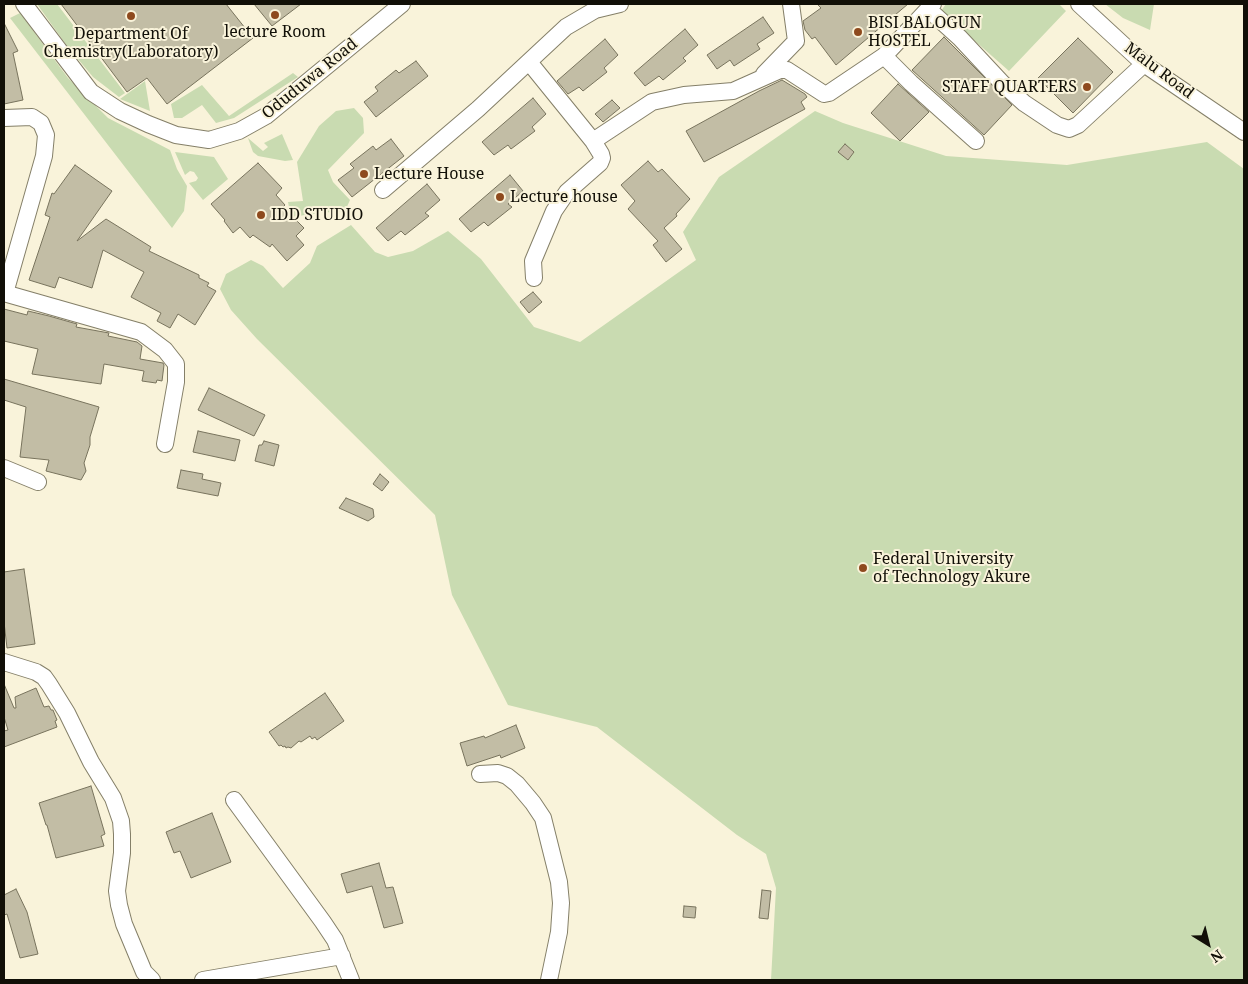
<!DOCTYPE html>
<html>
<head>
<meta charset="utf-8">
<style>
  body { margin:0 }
  #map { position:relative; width:1248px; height:984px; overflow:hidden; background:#f9f3da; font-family:"Noto Serif",serif }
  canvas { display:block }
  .frame { position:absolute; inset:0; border:5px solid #110f07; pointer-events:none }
  .north { position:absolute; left:1183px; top:919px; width:50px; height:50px; -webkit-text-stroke:4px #f9f3da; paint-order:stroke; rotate:144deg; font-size:14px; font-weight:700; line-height:20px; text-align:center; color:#110f07 }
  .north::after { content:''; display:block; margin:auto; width:18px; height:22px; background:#110f07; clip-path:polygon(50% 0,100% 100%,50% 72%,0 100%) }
</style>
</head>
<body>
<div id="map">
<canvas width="1248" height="984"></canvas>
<div class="frame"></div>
<div class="north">N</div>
</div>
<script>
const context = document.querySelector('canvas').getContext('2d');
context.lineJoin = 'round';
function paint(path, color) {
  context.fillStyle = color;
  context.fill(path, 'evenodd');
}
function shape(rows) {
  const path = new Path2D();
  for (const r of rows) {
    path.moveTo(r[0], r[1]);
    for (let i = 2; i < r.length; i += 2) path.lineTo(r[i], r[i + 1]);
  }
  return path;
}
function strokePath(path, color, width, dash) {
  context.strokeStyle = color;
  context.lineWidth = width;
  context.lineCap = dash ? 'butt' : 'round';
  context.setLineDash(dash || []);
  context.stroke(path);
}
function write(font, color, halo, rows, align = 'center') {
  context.font = font + ' "Noto Serif",serif';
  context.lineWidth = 4;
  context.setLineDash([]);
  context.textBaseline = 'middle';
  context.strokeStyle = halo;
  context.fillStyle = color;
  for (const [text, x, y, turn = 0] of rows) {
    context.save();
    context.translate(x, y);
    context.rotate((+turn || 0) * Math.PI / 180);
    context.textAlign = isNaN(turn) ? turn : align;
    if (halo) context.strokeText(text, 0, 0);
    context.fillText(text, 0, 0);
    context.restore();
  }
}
paint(shape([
  [37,4,57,4,125,93,119,97,93,77,67,46],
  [946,4,1059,4,1066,11,1009,71,941,11],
  [1105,4,1154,4,1150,30,1123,18],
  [20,13,68,78,108,118,170,150,177,169,187,186,184,211,172,228,10,18],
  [293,73,298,77,234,118,216,123,202,105,182,118,174,118,171,104,202,85,229,116],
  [145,81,150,111,120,99],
  [354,108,363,118,364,133,328,170,333,182,350,200,345,211,319,213,291,217,288,202,303,201,297,162,319,126,336,111],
  [815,111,843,123,946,156,1067,165,1207,142,1244,169,1244,980,771,980,776,888,766,854,737,835,597,727,508,705,452,595,435,515,257,339,231,310,220,289,226,274,251,260,263,266,283,288,310,263,317,246,351,225,375,252,388,257,413,251,448,231,481,259,534,327,580,342,696,260,683,232,719,177],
  [282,134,293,160,285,161,258,156,253,152,248,138,263,151,268,147,264,143],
  [175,152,214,157,228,179,203,200,189,183,196,181,198,178,194,172,190,171,185,175]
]), '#c9dbb1');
const building = shape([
  [61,4,226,4,253,38,167,104,147,78,127,92,61,4],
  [254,4,301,4,272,26,254,4],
  [817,4,908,4,836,65,815,37,812,39,805,30,803,21,821,8,817,4],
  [763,17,774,33,757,44,760,49,734,66,730,60,717,69,707,55,763,17],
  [4,23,18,51,13,53,23,100,4,104,4,23],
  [685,29,698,45,683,58,686,61,663,80,659,76,645,86,634,73,685,29],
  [944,37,1012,105,984,135,912,70,944,37],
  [1078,38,1113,72,1073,113,1038,78,1078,38],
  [605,39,618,55,604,68,607,72,583,91,579,87,568,94,557,81,605,39],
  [416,61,428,76,376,117,364,102,378,91,375,87,396,70,399,73,416,61],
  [782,80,805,94,807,97,801,102,805,109,704,162,686,131,759,91,782,80],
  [898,84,929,112,900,141,871,113,898,84],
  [533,98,546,114,532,127,535,131,511,149,508,145,494,155,482,142,533,98],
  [612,100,620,108,603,122,595,114,612,100],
  [391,139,404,156,352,197,338,180,354,168,350,164,373,146,376,150,391,139],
  [845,144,854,152,848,160,838,152,845,144],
  [648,161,658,172,662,169,690,199,676,214,677,216,664,228,682,249,666,262,653,245,658,241,628,209,635,201,621,185,648,161],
  [258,163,282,188,276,195,285,205,283,207,304,228,296,236,304,245,287,261,272,244,270,247,253,235,250,238,240,227,233,233,224,221,225,220,211,204,258,163],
  [75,165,112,191,77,241,106,219,151,247,149,251,199,275,199,278,209,283,207,286,216,291,195,325,178,314,170,328,157,321,161,313,131,297,144,272,103,250,92,288,59,277,55,288,29,280,50,217,45,215,52,193,54,194,75,165],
  [510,175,523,191,508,204,512,207,488,226,484,222,471,232,459,219,510,175],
  [427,184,440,200,425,213,429,216,405,235,401,231,388,241,376,228,427,184],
  [533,292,542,302,529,313,520,302,533,292],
  [4,309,27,315,28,311,49,316,77,324,76,327,109,333,108,336,137,342,142,346,140,359,163,363,164,365,162,381,157,380,156,383,142,381,144,371,104,364,101,384,32,374,38,349,4,341,4,309],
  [4,379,99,407,90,437,90,445,84,463,86,471,81,480,46,471,49,460,20,457,26,407,4,400,4,379],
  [209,388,265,415,254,436,198,410,209,388],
  [198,431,240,440,235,461,193,452,198,431],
  [264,441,279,445,274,466,255,461,259,445,262,445,264,441],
  [181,470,203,474,202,479,221,483,218,496,177,488,181,470],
  [380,474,389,482,382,491,373,484,380,474],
  [346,498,373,509,374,517,368,521,339,508,346,498],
  [24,569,35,644,7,648,4,622,4,572,24,569],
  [4,684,14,708,16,708,15,697,36,688,44,707,49,706,51,710,53,710,57,720,55,721,57,727,4,747,4,731,8,730,4,717,4,684],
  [325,693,344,721,317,740,315,737,312,739,310,736,301,742,299,741,291,748,288,747,286,748,285,746,283,747,281,745,279,746,269,732,325,693],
  [516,725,525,748,501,758,500,755,467,766,460,743,484,736,485,738,516,725],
  [91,786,105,834,101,836,104,846,56,858,47,825,46,825,39,803,91,786],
  [212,813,231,862,191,878,180,851,174,853,166,832,212,813],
  [379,863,386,888,393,887,403,923,384,928,372,886,347,893,341,874,379,863],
  [16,889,27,912,38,954,20,958,7,914,4,915,4,895,16,889],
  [762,890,771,891,768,919,759,918,762,890],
  [684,906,696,907,695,918,683,917,684,906]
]);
paint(building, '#c2bda5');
strokePath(building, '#78735d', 1);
const minor = shape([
  [24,4,91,92,120,111,148,124,176,135,209,140,239,131,266,116,402,4],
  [933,4,884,56,911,83,976,141],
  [1079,4,1144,64,1244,132],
  [928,9,960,38,1002,83,1024,103,1057,125,1069,129,1078,125,1144,64],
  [529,62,593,141,601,154,602,158,600,163,567,192,554,211,533,261,534,278],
  [764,74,796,41,791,4],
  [4,118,32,117,41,123,46,135,44,156,5,293],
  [593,141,652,102,684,95,733,91,780,70,787,70,824,94,829,93,884,56],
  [383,190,478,109,566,27,595,10,620,4],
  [4,293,141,332,165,350,176,364,176,382,165,444],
  [4,468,38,482],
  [4,662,36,672,44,677,49,684,67,713,91,762,113,798,121,821,122,834,122,853,117,891,119,905,124,924,144,972,152,980],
  [480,774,498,773,507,776,517,784,533,803,543,818,559,882,561,903,559,932,549,980],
  [234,800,323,922,335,940,351,980],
  [203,980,342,956]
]);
strokePath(minor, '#847f68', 18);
strokePath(minor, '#fff', 16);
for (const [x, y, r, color] of [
  [275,15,5,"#8e4a1e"],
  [131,16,5,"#8e4a1e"],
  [858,32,5,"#8e4a1e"],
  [1087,87,5,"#8e4a1e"],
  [364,174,5,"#8e4a1e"],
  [500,197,5,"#8e4a1e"],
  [261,215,5,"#8e4a1e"],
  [863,568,5,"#8e4a1e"]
]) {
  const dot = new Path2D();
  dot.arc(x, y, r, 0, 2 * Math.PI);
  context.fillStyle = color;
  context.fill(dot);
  strokePath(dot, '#f9f3da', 2);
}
write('16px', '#110f07', '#f9f3da', [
  ["BISI BALOGUN",868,23],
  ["HOSTEL",868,41],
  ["lecture Room",275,32,"center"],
  ["Department Of",131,34,"center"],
  ["Chemistry(Laboratory)",131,52,"center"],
  ["STAFF QUARTERS",1077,87,"right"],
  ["Lecture House",374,174],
  ["Lecture house",510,197],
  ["IDD STUDIO",271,215],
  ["Federal University",873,559],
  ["of Technology Akure",873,577]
], 'left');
write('16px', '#110f07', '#f9f3da', [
  ["Malu Road",1159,71,37],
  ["Oduduwa Road",310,79,-39]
]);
</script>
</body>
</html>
